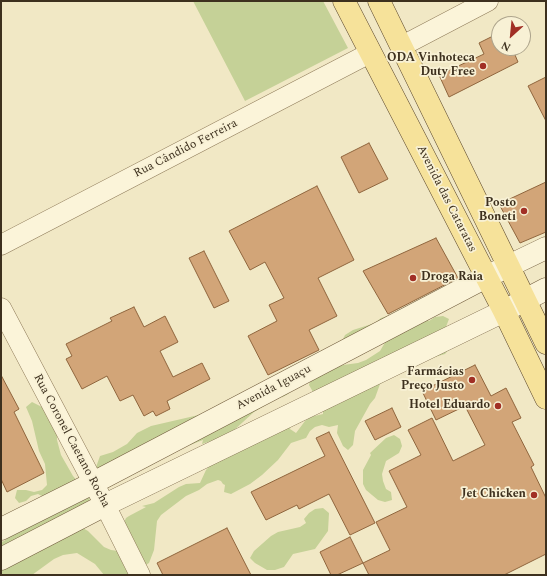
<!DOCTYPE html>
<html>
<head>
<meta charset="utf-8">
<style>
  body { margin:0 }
  #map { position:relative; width:547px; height:576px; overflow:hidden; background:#f1e8c5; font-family:Spectral,serif }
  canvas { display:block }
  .frame { position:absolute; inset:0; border:2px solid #3d301e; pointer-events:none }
  .north { position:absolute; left:491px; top:16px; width:40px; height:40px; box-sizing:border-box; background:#f8f1d5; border:1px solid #ada48c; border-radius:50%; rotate:207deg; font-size:11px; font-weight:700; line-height:16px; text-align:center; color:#3d301e }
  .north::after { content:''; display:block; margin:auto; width:14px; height:18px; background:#a12f25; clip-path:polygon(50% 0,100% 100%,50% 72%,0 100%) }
</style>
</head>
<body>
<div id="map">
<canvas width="547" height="576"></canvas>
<div class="frame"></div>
<div class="north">N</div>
</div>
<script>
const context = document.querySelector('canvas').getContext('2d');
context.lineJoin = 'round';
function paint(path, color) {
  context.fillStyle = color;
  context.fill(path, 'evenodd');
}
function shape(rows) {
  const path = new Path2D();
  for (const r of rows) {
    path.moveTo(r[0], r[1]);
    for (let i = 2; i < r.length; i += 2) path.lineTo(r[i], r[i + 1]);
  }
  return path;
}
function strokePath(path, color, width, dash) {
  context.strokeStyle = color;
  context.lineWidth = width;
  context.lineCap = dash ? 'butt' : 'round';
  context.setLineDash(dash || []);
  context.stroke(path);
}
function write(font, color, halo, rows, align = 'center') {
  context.font = font + ' Spectral,serif';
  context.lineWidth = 3.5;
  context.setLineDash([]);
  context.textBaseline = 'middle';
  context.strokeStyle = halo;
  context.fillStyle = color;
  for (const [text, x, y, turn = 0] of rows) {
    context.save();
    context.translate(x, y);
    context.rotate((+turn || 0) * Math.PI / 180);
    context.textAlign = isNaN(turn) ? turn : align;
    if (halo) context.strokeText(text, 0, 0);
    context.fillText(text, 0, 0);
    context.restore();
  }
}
paint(shape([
  [193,1,323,1,348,48,245,101],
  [441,288,447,293,447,302,442,307,423,317,429,321,435,317,443,316,449,319,444,332,451,337,454,343,445,354,417,362,380,384,375,398,370,404,355,431,353,445,348,450,343,446,337,433,338,425,329,427,322,425,315,427,310,431,306,438,291,443,278,460,262,475,250,484,231,494,224,492,225,485,223,484,221,481,218,480,207,484,199,490,186,496,161,515,157,521,154,550,149,563,129,575,104,575,95,564,77,553,63,555,54,559,32,575,1,575,1,542,4,541,25,524,30,518,31,511,37,507,45,504,44,497,38,494,31,496,26,501,19,503,15,498,17,490,26,490,34,492,42,490,47,485,45,464,39,451,32,421,26,407,32,402,48,410,54,415,57,422,57,440,61,455,73,476,90,496,89,504,85,512,73,519,52,524,39,530,34,534,34,541,41,545,55,541,73,527,81,527,88,531,104,547,111,550,118,551,124,548,128,542,125,535,126,535,122,526,126,518,129,516,146,507,142,506,154,503,179,487,186,484,200,483,206,470,216,459,235,448,264,426,287,416,291,422,290,429,296,433,305,421,310,417,323,414,323,407,326,400,330,399,348,387,363,382,367,377,380,370,385,365,372,365,365,367,342,386,328,392,313,392,309,385,311,378,319,374,343,365,358,363,366,360,380,351,387,339,380,335,374,334,367,337,357,348,335,359,320,364,308,373,288,394,281,398,287,393,280,396,254,412,232,432,214,440,202,444,203,440,190,445,174,445,160,450,122,469,109,473,95,470,100,456,113,452,127,444,137,433,151,426,216,411,236,401,243,404,258,402,263,396,263,389,269,384,310,368,328,353,342,348,342,341,345,335,353,330,375,323,381,318,403,311,410,306,431,297,436,291],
  [394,435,400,439,402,446,399,453,386,461,382,474,383,481,386,489,391,492,392,500,385,502,378,500,366,490,363,484,363,470,371,455,370,453,386,438],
  [323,508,329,513,328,531,315,549,293,554,284,567,275,570,267,570,255,563,250,558,254,551,271,536,278,532,300,527,306,523,304,519,309,513,315,509]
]), '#c5d197');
const building = shape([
  [499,33,499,48,512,48,518,62,449,97,439,75,484,54,479,43,499,33],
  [546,77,546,121,528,86,546,77],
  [369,143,388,179,359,193,341,157,369,143],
  [546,182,546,232,520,243,499,204,546,182],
  [317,186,354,260,318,278,337,316,309,330,319,350,268,375,248,336,277,321,269,305,284,298,265,262,250,270,229,231,317,186],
  [436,238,458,278,388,314,363,271,436,238],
  [204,251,229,301,214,308,189,258,204,251],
  [134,307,144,327,165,316,178,342,160,351,173,377,202,363,210,379,167,401,170,409,156,416,153,411,144,416,133,395,120,401,107,376,82,389,66,359,72,356,66,344,112,321,110,318,134,307],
  [475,365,491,396,506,388,521,418,512,422,534,465,531,467,546,498,546,554,504,575,369,575,363,563,390,550,376,522,407,507,389,471,421,455,408,430,432,418,453,461,485,445,465,406,436,420,422,391,475,365],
  [1,375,19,409,14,412,44,473,7,492,1,479,1,375],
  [392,408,401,427,375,440,365,421,392,408],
  [329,432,375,523,350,535,329,494,299,509,297,505,266,520,251,492,325,456,316,438,329,432],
  [227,528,251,575,163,575,157,563,227,528],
  [350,537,363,563,337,575,331,575,320,552,350,537]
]);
paint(building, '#d2a578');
strokePath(building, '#8f653d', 1);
const street = shape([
  [402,46,488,1],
  [1,245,370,53],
  [1,308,105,505,140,575]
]);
const secondary = shape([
  [1,529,93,483,486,277,546,248],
  [1,559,105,505,504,311,546,289]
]);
const primary = shape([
  [344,1,504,311,546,398],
  [379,1,546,343]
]);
strokePath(street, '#8e7a59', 21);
strokePath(secondary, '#705b3c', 23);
strokePath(primary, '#5b472d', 23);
strokePath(street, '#fbf4d9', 20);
strokePath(secondary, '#fbf4d9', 22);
strokePath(primary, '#f6e29a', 22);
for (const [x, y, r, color] of [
  [483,66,4,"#a12f25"],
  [524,211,4,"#a12f25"],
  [413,278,4,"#a12f25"],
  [472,380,4,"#a12f25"],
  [498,406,4,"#a12f25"],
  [534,495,4,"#a12f25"]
]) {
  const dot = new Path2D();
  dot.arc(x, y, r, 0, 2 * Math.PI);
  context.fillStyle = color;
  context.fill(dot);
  strokePath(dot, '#f8f1d5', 1.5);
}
write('bold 12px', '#3d301e', '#f8f1d5', [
  ["ODA Vinhoteca",475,59],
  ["Duty Free",475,73],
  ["Posto",516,204],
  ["Boneti",516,218],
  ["Droga Raia",421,278,"left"],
  ["Farmácias",464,373],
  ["Preço Justo",464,387],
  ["Hotel Eduardo",490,406],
  ["Jet Chicken",526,495]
], 'right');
write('12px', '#3d301e', '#f8f1d5', [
  ["Rua Cândido Ferreira",186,149,-27],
  ["Avenida das Cataratas",446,199,63],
  ["Avenida Iguaçu",274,388,-28],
  ["Rua Coronel Caetano Rocha",71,441,62]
]);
</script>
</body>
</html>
